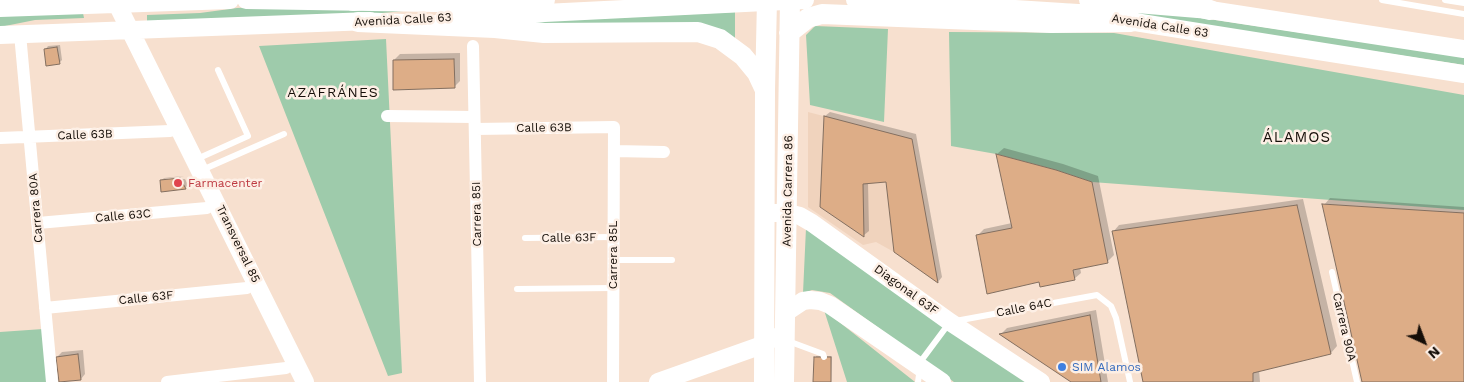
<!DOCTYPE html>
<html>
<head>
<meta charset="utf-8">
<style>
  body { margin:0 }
  #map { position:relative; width:1464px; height:382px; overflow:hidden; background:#f7e0cf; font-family:"Work Sans",sans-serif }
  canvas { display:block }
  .north { position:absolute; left:1399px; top:317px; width:50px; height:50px; -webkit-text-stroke:4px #fdefe5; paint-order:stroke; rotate:137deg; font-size:14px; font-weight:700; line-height:20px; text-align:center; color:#150e08 }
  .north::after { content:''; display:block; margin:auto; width:18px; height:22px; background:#150e08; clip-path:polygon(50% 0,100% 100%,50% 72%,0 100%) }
</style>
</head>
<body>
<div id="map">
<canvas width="1464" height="382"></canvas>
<div class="north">N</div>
</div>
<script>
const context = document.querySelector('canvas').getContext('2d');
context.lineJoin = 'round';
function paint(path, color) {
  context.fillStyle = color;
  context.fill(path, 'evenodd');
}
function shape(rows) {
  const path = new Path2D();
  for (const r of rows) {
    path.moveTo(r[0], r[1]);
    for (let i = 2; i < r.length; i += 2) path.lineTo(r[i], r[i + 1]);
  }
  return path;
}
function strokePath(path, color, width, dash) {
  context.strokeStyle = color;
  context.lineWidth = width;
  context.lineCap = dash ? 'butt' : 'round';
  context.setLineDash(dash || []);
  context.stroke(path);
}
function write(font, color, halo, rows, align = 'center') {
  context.font = font + ' "Work Sans",sans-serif';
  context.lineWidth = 5;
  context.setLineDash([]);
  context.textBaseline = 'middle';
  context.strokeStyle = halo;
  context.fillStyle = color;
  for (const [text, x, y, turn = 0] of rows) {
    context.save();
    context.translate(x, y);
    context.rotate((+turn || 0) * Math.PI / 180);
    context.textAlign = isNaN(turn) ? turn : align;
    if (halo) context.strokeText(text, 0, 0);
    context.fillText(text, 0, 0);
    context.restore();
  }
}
paint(shape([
  [808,112,912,139,938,283,894,252,876,242,863,245,808,207]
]), '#f0d3bd');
paint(shape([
  [1056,3,1125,8,1209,19,1464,57,1464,65],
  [288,6,424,9,362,15,147,22,147,15,200,13,237,8],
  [735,12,735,40,507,23],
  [83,13,84,18,35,20,0,27,0,16],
  [815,26,888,29,884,122,810,105,806,35],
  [949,32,1114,33,1464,95,1464,210,1092,182,1056,170,996,154,951,146],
  [386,39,402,373,388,376,259,46],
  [806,228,1029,382,954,382,830,293,812,290,803,293],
  [824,310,915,382,847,382],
  [43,329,47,382,0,382,0,332]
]), '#9ecbab');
paint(shape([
  [60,45,62,60,59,63,45,50,48,46],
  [460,53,460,81,454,87,394,60,400,54],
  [830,112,916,134,942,277,938,282,887,180,868,182,869,231,864,235,822,206,825,116],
  [1004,148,1063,164,1098,176,1114,255,1108,261,1080,267,1081,273,1074,279,1040,280,977,236,984,229,1012,223,997,154],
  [183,176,184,176,163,179,164,178],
  [163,179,163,181,185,179,188,185,185,188,162,190,161,181],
  [1330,198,1464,207,1464,382,1364,382,1324,205],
  [1303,199,1337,346,1331,353,1259,370,1260,382,1144,382,1113,232,1119,225],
  [1096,310,1108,382,1074,382,1001,334,1007,328],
  [83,350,85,374,81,379,57,357,62,352],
  [816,356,832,356,831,382,815,382]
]), '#0003');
const building = shape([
  [57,47,60,64,46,66,44,49,57,47],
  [454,59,455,88,393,90,393,60,454,59],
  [824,116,912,139,938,283,894,252,886,182,863,184,864,237,820,207,824,116],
  [996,154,1056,170,1092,182,1108,263,1073,270,1075,280,1040,287,1039,282,987,294,976,235,1012,228,996,154],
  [180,178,186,189,161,192,160,180,180,178],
  [1322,204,1464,213,1464,382,1362,382,1322,204],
  [1297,205,1331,354,1253,373,1253,382,1143,382,1112,231,1297,205],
  [1090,315,1101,382,1071,382,999,334,1090,315],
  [78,354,81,380,59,382,56,357,78,354],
  [814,357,831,357,831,382,813,382,814,357]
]);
paint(building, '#ddad87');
strokePath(building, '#836f60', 1);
strokePath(shape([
  [1382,0,1464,14],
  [1445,0,1464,3],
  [197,159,248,136,218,70],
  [202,170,284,134],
  [525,238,613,237],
  [613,260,672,260],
  [1332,272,1357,382],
  [517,289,613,288],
  [788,341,823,354,824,357],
  [918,382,919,375,918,365,950,322,1097,295,1111,306,1116,318,1130,382]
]), '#fff', 6);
strokePath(shape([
  [20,34,52,382],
  [473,46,480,382],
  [387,116,474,117],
  [475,129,614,127,613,382],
  [0,138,170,131],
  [614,151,664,152],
  [38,223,207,208],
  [45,308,247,288],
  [167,382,286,368]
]), '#fff', 12);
strokePath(shape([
  [115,0,305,382],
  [246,0,435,3,546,0],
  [855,0,889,1,1078,13,1464,74],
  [1088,0,1210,10,1464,49],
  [0,8,230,0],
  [444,18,805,0],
  [0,35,370,21],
  [765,213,788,213,800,216,812,223,950,322,1041,382],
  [785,313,803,301,810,300,820,301,830,305,942,382],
  [658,382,765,344,773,337]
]), '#fff', 18);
strokePath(shape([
  [1169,0,1210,10],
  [353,1,361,0],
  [358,22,495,28,544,33,698,32,720,39,743,56,757,73,765,90],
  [789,33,808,18,822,14,1051,23,1131,22],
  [764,382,765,90,767,0],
  [784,382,790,0]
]), '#fff', 20);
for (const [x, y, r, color] of [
  [178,183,5,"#e0444e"],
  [1062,367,5,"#3f7fe0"]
]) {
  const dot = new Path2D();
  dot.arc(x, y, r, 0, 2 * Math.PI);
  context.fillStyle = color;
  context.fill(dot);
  strokePath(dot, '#fdefe5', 2);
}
write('12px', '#150e08', '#fdefe5', [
  ["Avenida Calle 63",403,20,-3],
  ["Avenida Calle 63",1160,26,9],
  ["Calle 63B",544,128,-1],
  ["Calle 63B",85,135,-2],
  ["Avenida Carrera 86",788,191,-89],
  ["Carrera 80A",36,208,-95],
  ["Carrera 85I",477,214,-91],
  ["Calle 63C",123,216,-5],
  ["Calle 63F",569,238,-1],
  ["Transversal 85",238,244,64],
  ["Carrera 85L",613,255,-90],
  ["Diagonal 63F",906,290,36],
  ["Calle 63F",146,298,-6],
  ["Calle 64C",1024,308,-11],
  ["Carrera 90A",1344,327,77]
]);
write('12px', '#be3a42', '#fdefe5', [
  ["Farmacenter",188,183]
], 'left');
write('12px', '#366cbe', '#fdefe5', [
  ["SIM Alamos",1072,367]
], 'left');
context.letterSpacing = '1px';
write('14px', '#150e08', '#fdefe5', [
  ["AZAFRÁNES",333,93]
]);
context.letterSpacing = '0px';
context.letterSpacing = '1px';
write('15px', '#150e08', '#fdefe5', [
  ["ÁLAMOS",1297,138]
]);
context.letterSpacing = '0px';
</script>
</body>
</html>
